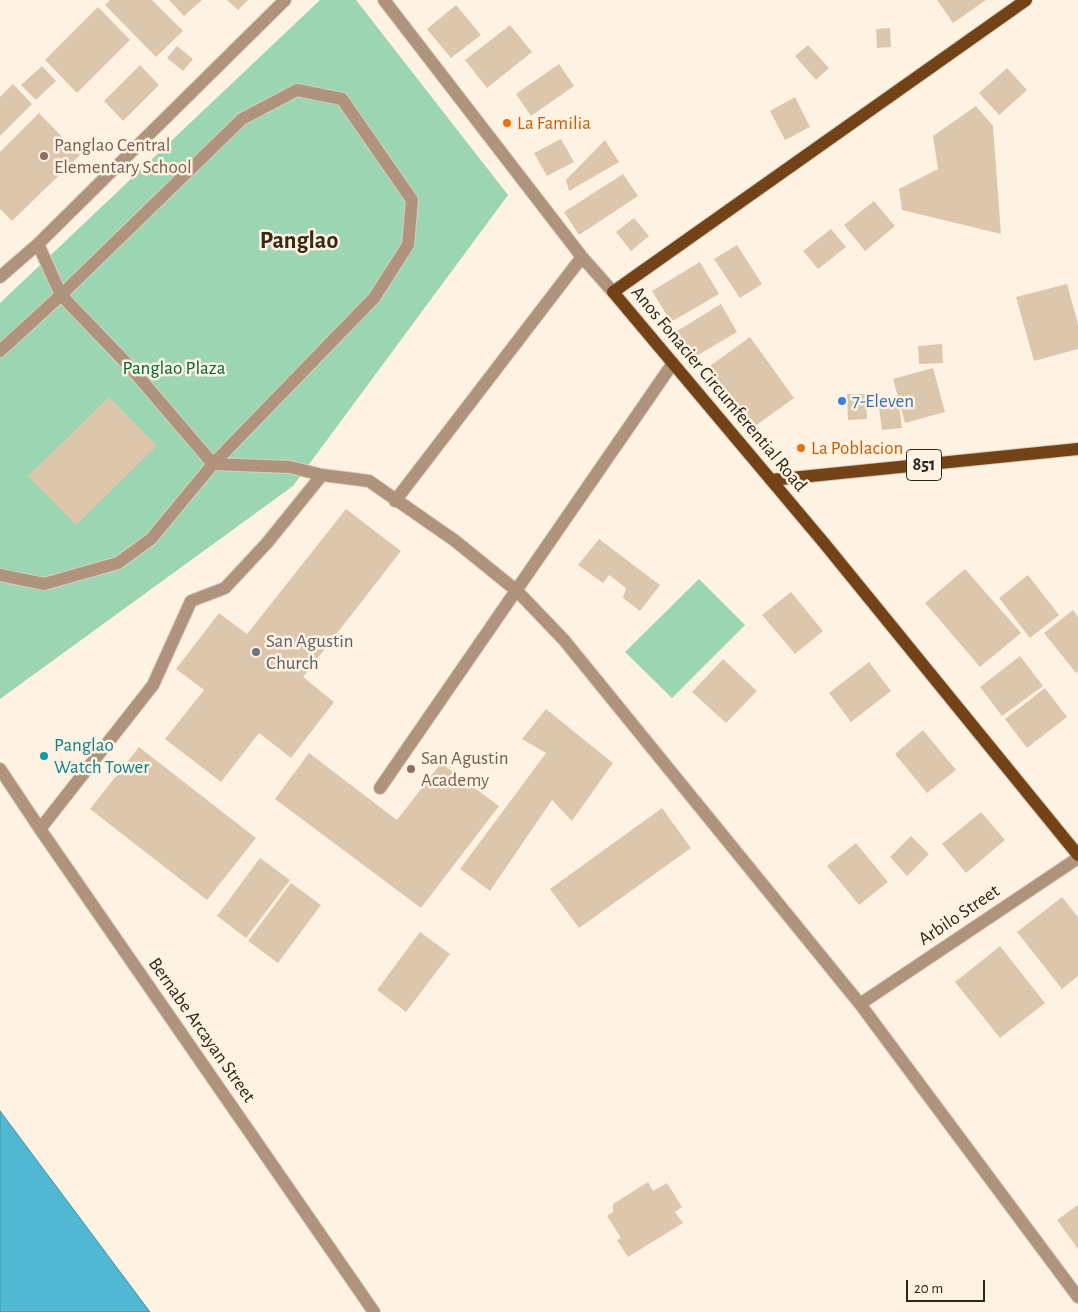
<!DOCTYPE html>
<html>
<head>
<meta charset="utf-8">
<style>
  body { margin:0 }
  #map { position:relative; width:1078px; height:1312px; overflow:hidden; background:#fef2e2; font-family:"Alegreya Sans",sans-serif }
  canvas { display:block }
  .scale { position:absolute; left:906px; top:1280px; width:79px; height:22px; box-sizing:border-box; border:2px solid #2e261c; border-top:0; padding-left:6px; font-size:15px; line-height:18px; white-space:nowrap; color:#2e261c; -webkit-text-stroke:4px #fef2e2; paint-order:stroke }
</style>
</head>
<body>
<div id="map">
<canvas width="1078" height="1312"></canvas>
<div class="scale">20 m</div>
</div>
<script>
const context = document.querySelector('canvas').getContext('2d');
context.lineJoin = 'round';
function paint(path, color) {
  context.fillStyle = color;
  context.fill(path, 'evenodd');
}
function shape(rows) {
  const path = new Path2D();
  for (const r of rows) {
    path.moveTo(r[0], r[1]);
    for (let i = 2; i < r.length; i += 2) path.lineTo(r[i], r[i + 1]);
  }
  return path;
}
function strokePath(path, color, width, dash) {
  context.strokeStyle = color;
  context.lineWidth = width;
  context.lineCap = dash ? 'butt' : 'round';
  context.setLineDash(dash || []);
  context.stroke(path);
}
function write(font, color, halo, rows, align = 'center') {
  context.font = font + ' "Alegreya Sans",sans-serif';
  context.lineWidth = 5;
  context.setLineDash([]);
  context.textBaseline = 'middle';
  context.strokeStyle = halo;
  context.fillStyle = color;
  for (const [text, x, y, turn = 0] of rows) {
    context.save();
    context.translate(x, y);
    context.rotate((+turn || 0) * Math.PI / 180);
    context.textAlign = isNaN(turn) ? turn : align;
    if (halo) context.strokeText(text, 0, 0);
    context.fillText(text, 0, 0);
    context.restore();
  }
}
paint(shape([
  [320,0,356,0,508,195,293,486,0,699,0,303],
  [699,579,745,625,672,698,625,652]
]), '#9cd5b2');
const water = shape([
  [0,1111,150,1312,0,1312,0,1111]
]);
paint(water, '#51b8d4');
strokePath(water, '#468c9d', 1);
paint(shape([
  [110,0,152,0,183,31,156,57,105,5],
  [169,0,202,0,184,16],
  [227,0,248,0,238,10],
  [937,0,986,0,953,23],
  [456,5,481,35,451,58,427,29],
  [98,7,130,40,77,93,45,60],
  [510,25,532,52,487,88,465,60],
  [890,28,891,47,877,48,876,29],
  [808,45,829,68,816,80,795,56],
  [177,46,193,59,183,71,167,58],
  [559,64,574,86,531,116,516,94],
  [140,65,159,85,123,121,104,101],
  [42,66,56,81,36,100,21,85],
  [1007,68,1027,90,999,115,979,93],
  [13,84,32,104,0,136,0,97],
  [795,97,810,127,785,140,770,111],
  [976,106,993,126,1001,234,902,210,899,189,938,169,933,136],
  [39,113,80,155,12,221,0,209,0,152],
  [561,139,574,162,547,176,534,153],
  [605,140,619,162,569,191,566,180],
  [623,174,638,196,579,235,564,212],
  [874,201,895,226,865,251,844,225],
  [634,218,649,236,631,251,616,232],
  [831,229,846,247,818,269,803,251],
  [737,245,762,284,740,298,714,259],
  [700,262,719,294,671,322,652,291],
  [1067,284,1078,324,1078,349,1034,361,1016,297],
  [721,304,737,332,693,358,677,331],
  [750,337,794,398,751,429,707,368],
  [942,344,943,363,919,364,918,346],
  [933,368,945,412,905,423,898,397,902,428,882,430,878,400,898,397,893,379],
  [847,394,866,394,867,419,848,420],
  [109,397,157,446,76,525,28,476],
  [346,509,401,551,303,677,334,702,291,758,259,733,221,782,165,739,204,690,176,669,219,613,247,634],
  [599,539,660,585,640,611,623,598,626,588,609,575,603,583,578,565],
  [965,569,1021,633,980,667,925,603],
  [1028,575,1059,615,1030,638,999,598],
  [791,592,823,631,795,654,762,615],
  [1073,610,1078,617,1078,671,1076,673,1044,633],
  [1020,656,1043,686,1002,716,980,687],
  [723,659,757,691,726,723,692,692],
  [869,662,891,691,851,722,829,693],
  [1045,688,1067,717,1027,748,1005,719],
  [546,709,613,763,572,821,552,800,490,891,460,869,546,753,522,739],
  [923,730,956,770,927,793,895,754],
  [139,747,256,838,207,900,90,809],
  [309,753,397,820,441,763,499,806,421,908,275,799],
  [662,808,691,848,579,928,550,889],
  [981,812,1005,840,966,873,942,844],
  [911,836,929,854,907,876,890,857],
  [856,843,888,882,859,905,827,866],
  [260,858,290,880,246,938,217,916],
  [291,883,321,905,278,963,248,941],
  [1062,897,1078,917,1078,976,1062,989,1017,932],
  [420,932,450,954,406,1012,377,990],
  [1000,946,1045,1003,1000,1038,955,982],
  [648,1182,653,1191,667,1183,682,1207,675,1212,683,1223,628,1257,617,1240,621,1238,607,1216,613,1212,613,1204],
  [1078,1205,1078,1249,1057,1220]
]), '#dcc7ad');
const minor = shape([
  [384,0,582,257,613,292],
  [38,244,61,295,131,368,213,464,290,467,322,475,369,481,454,540,517,591,564,640,860,1004,1078,1297],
  [0,277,38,244,285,0],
  [0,351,61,295,242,119,297,90,342,99,412,200,408,245,374,298,213,464,151,539,118,563,44,584,0,575],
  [395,501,582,257],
  [0,769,40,829,374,1312],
  [380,788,673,363],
  [40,829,153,685,191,601,225,588,267,543,322,475],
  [860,1004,1078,858]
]);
const major = shape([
  [1026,0,613,292,824,543,1078,855],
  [771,480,1078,449]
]);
strokePath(minor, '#d9cdbe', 14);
strokePath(major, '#d9cdbe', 14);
strokePath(minor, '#af937d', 12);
strokePath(major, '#734317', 12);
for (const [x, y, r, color] of [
  [507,123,5,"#e8710a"],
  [44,156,5,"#8d6e63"],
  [842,401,5,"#3f7fe0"],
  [801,448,5,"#e8710a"],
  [256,652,5,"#6b7280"],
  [44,756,5,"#0f9aa8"],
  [411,769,5,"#8d6e63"]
]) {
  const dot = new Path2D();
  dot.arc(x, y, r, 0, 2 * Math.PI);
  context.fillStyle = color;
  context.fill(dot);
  strokePath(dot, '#fef2e2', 2);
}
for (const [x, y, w] of [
  [924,465,35]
]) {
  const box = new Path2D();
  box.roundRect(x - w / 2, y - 15.5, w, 31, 4);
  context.fillStyle = '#fef2e2';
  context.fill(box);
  strokePath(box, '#2e261c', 1);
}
write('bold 18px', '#2e261c', null, [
  ["851",924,465]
]);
write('19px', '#c56008', '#fef2e2', [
  ["La Familia",517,123],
  ["La Poblacion",811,448]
], 'left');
write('19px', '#785e54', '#fef2e2', [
  ["Panglao Central",54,145],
  ["Elementary School",54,167],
  ["San Agustin",421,758],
  ["Academy",421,780]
], 'left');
write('19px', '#00653b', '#fef2e2', [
  ["Panglao Plaza",174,368]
]);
write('19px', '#2e261c', '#fef2e2', [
  ["Anos Fonacier Circumferential Road",719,389,50],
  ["Arbilo Street",959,915,-34],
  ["Bernabe Arcayan Street",202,1030,55]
]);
write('19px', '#366cbe', '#fef2e2', [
  ["7-Eleven",852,401]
], 'left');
write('19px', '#5b616d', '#fef2e2', [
  ["San Agustin",266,641],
  ["Church",266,663]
], 'left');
write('19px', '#0d838f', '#fef2e2', [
  ["Panglao",54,745],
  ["Watch Tower",54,767]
], 'left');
write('bold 24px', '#392913', '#fef2e2', [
  ["Panglao",299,241]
]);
</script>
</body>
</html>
